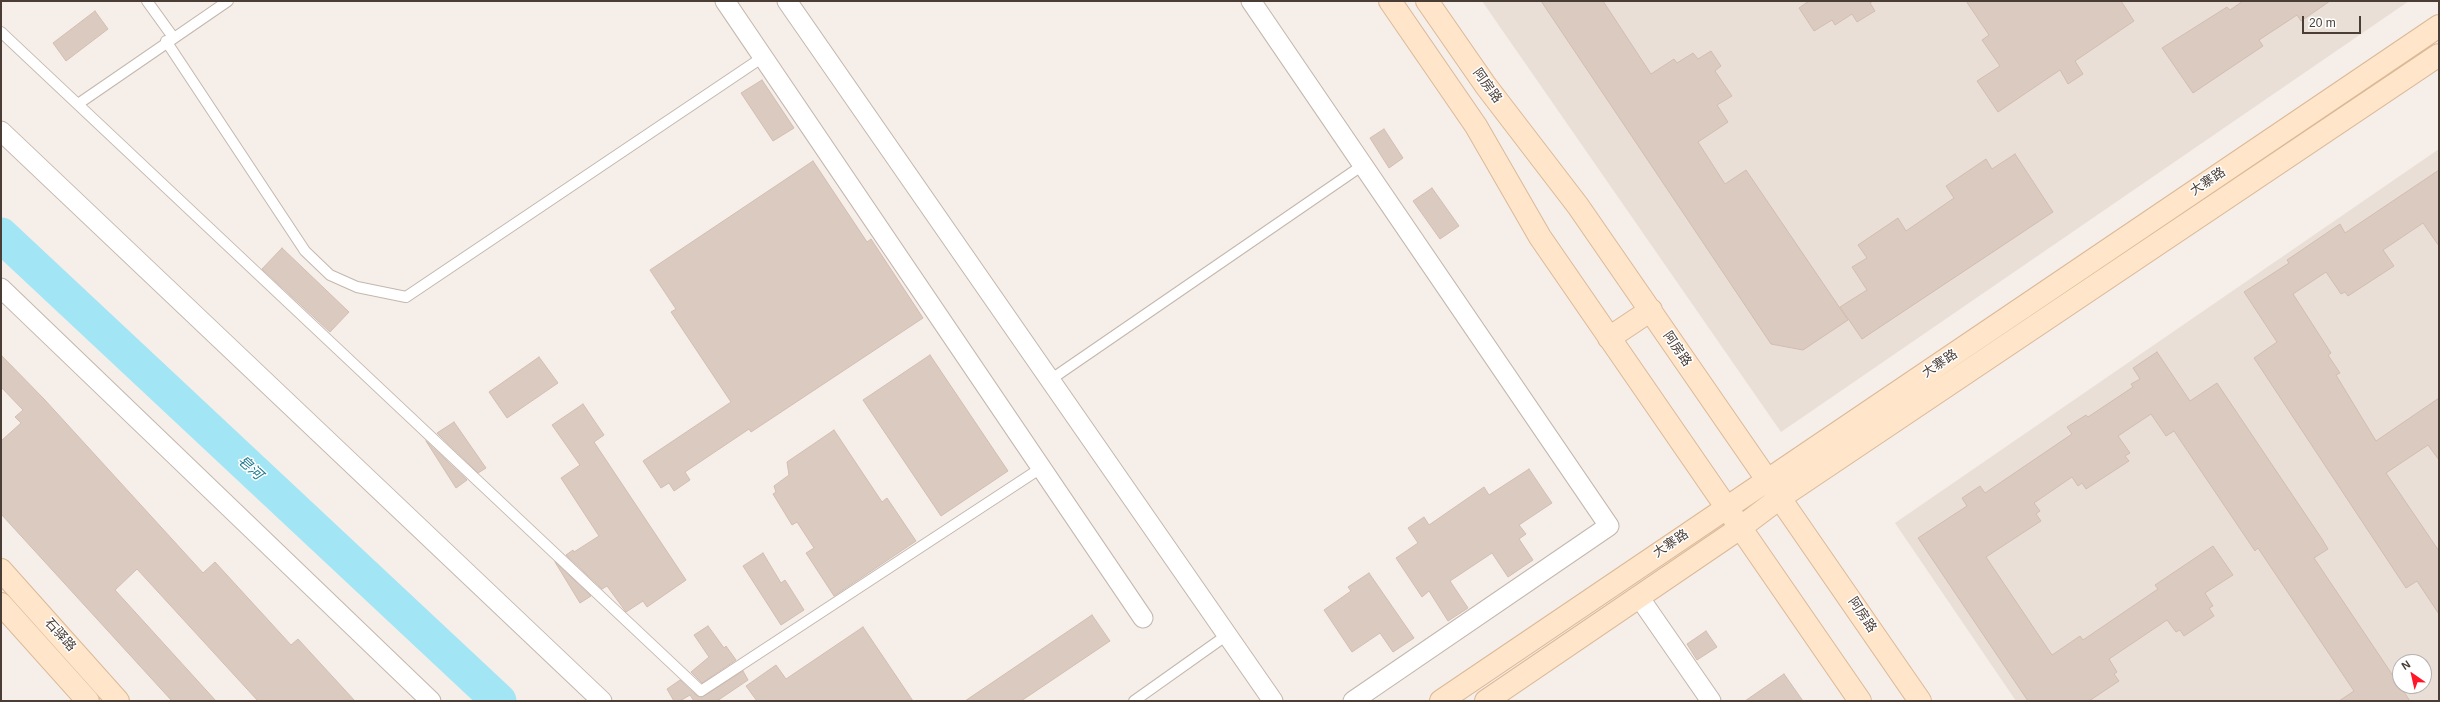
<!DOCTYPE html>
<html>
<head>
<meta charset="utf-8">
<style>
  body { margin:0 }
  #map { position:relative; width:2440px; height:702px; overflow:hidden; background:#f5eee9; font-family:Arial,sans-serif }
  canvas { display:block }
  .frame { position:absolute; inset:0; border:2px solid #493d36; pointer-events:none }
  .north { position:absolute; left:2392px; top:654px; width:40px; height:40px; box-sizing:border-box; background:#fff; border:1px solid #b6b1af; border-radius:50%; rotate:326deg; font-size:11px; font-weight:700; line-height:16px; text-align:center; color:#493d36 }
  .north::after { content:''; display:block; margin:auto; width:14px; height:18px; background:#ff1629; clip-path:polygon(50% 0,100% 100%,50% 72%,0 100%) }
  .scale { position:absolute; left:2302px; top:16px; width:59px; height:18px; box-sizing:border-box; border:2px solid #493d36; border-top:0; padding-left:5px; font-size:12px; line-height:14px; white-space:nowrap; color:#493d36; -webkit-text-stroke:3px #fff; paint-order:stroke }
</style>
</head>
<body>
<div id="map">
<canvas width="2440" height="702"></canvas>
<div class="frame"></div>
<div class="north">N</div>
<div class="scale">20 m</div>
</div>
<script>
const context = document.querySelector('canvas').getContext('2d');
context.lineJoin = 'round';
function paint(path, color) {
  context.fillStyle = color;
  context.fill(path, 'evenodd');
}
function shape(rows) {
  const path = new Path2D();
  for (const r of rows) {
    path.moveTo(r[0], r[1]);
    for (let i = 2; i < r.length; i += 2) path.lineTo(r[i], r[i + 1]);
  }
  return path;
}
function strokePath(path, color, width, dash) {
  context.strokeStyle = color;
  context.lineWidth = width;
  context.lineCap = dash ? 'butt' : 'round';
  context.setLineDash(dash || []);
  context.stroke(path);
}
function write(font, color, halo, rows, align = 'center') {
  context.font = font + ' Arial,"Noto Sans SC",sans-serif';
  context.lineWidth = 3;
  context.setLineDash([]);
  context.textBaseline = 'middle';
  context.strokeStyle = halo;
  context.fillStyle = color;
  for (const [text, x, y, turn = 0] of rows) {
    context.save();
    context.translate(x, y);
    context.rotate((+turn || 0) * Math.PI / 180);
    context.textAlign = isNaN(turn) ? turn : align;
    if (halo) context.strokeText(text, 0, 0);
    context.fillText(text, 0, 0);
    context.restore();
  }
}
paint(shape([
  [1482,1,2409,1,1781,432],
  [2439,149,2439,701,2016,701,1895,523],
  [2400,662,2424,662,2424,686,2400,686]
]), '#e9dfd6');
strokePath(shape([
  [1,235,499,701]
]), '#a2e6f5', 35);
const building = shape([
  [1541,1,1603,1,1651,74,1674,59,1677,63,1693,53,1698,59,1711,51,1721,66,1715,71,1732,96,1717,105,1728,122,1698,142,1725,184,1746,170,1848,320,1803,350,1771,344,1541,1],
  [1809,1,1873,1,1870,3,1875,11,1857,22,1852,14,1835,25,1832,20,1814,31,1799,8,1809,1],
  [1966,1,2121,1,2134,21,2075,61,2083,74,2068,84,2060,70,1998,112,1977,81,2000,66,1982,40,1989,35,1966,1],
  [2243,1,2330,1,2301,21,2297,15,2259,40,2263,46,2193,93,2162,48,2227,7,2230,10,2243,1],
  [95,11,108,29,66,61,53,43,95,11],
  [762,80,794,128,773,141,741,93,762,80],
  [1384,129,1403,158,1389,168,1370,138,1384,129],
  [2015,154,2053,212,1862,339,1840,307,1867,290,1852,267,1867,258,1858,245,1898,218,1906,231,1954,198,1946,186,1986,159,1992,169,2015,154],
  [813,161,867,242,871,239,923,318,751,432,749,429,685,472,690,480,674,491,669,483,661,488,643,461,731,402,671,312,676,309,650,270,813,161],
  [2439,170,2439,246,2423,223,2383,250,2394,266,2348,296,2345,292,2341,294,2326,272,2293,294,2331,353,2328,355,2340,373,2336,375,2376,441,2439,398,2439,460,2428,445,2386,473,2439,551,2439,614,2417,581,2406,588,2254,358,2277,342,2244,292,2289,263,2287,260,2340,224,2345,233,2439,170],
  [1432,188,1459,226,1440,239,1413,201,1432,188],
  [282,248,349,312,330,332,262,269,282,248],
  [2157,352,2190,401,2217,383,2322,539,2328,549,2314,558,2410,701,2339,701,2354,691,2258,548,2255,551,2174,431,2166,436,2151,414,2118,436,2130,453,2125,456,2129,461,2086,489,2082,483,2078,486,2072,477,2034,503,2040,511,2036,514,2041,521,1986,557,2052,655,2080,636,2083,640,2158,589,2155,585,2213,546,2233,575,2205,593,2213,606,2209,608,2214,616,2184,636,2180,630,2176,632,2167,620,2109,659,2117,672,2114,674,2119,681,2089,701,2028,701,1918,538,1967,506,1962,498,1980,486,1985,493,2072,434,2067,427,2086,415,2088,417,2133,387,2131,384,2140,379,2133,368,2157,352],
  [1,355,44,399,203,573,215,562,291,645,298,639,355,701,258,701,137,569,115,590,216,701,172,701,1,514,1,441,21,423,15,417,23,410,1,387,1,355],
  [930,355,1008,471,941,516,863,400,930,355],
  [539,357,558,383,507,418,489,392,539,357],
  [583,404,604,435,594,442,686,580,647,607,643,601,626,612,607,586,602,589,566,555,573,550,574,552,599,536,561,478,580,465,552,425,583,404],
  [454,422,486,468,478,473,437,433,454,422],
  [834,430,882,502,887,498,916,541,834,596,806,553,814,548,797,522,792,525,773,494,776,492,774,486,789,475,787,462,834,430],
  [426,441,467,480,456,488,426,441],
  [1529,469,1552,503,1519,525,1526,534,1519,539,1533,560,1508,577,1492,553,1450,581,1468,608,1448,621,1429,591,1422,597,1396,558,1418,543,1408,528,1424,517,1429,525,1484,487,1489,495,1529,469],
  [763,553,781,583,785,580,804,610,781,625,743,566,763,553],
  [555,562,591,596,580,603,555,562],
  [1369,573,1414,638,1393,652,1380,633,1352,652,1324,610,1351,591,1348,587,1369,573],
  [1092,615,1110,641,1021,701,965,701,1092,615],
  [708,626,724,648,726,646,736,660,702,683,691,672,709,657,694,635,708,626],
  [863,627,913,701,757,701,746,686,776,665,786,679,863,627],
  [1706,631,1717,647,1697,660,1687,644,1706,631],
  [743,671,748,680,717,701,694,701,690,695,680,701,674,701,667,689,680,680,697,696,702,697,743,671],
  [1784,674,1803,701,1745,701,1784,674]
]);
paint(building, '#dbcac0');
strokePath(building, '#d3bdb0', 1);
const lane = shape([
  [147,1,173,37],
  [1,32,701,691,1041,468],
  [166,41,305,251,330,275,357,287,406,297,763,57],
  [78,104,228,1],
  [1050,380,1363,165],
  [1134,701,1227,635]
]);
const street = shape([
  [725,1,1143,618],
  [787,1,1273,701],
  [1251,1,1609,526,1353,701],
  [1,131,602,701],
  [1,288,431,701],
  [1639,597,1711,701]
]);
const secondary = shape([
  [1390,1,1476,126,1540,237,1860,701],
  [1427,1,1486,86,1578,206,1920,701],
  [1609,338,1651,310],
  [1,570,118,701],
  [1,604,88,701],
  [1441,701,2439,26],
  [1486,701,1740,528,1781,497,2439,55]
]);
strokePath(lane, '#c4b7ad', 12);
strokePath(street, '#c4b7ad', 21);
strokePath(secondary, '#dbb998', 24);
strokePath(lane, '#fff', 10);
strokePath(street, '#fff', 19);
strokePath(secondary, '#ffe5c9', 22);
write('13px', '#493d36', '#fff', [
  ["阿房路",1487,86,54],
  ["大寨路",2208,182,-34],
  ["阿房路",1677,349,55],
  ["大寨路",1940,364,-34],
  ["大寨路",1671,544,-34],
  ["阿房路",1862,615,56],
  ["石驿路",60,635,48]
]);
write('italic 14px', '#227c91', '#fff', [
  ["皂河",250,468,43]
]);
</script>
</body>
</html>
